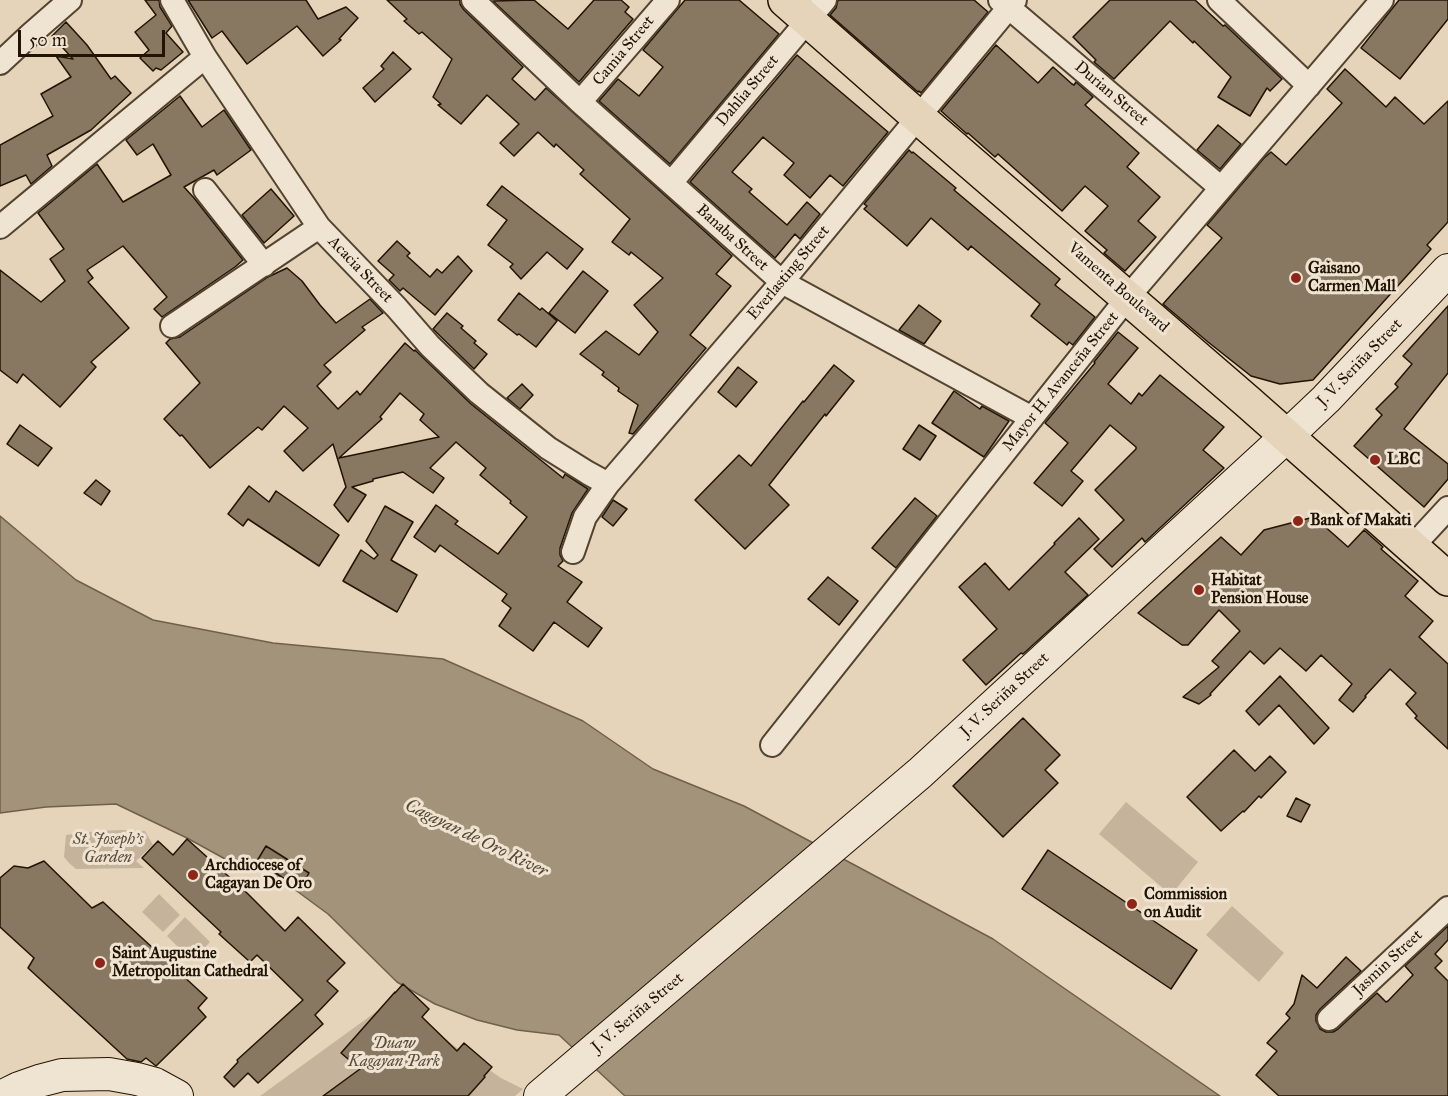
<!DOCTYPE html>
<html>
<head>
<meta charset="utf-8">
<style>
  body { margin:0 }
  #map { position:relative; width:1448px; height:1096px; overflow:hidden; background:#e6d4ba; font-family:"IM FELL Great Primer",serif }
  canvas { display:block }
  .scale { position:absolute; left:18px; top:30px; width:147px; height:27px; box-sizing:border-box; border:3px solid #221402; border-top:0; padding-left:8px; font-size:18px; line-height:21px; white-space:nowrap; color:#221402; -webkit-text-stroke:4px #efe3d2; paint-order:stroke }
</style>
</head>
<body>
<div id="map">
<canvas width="1448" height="1096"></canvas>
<div class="scale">50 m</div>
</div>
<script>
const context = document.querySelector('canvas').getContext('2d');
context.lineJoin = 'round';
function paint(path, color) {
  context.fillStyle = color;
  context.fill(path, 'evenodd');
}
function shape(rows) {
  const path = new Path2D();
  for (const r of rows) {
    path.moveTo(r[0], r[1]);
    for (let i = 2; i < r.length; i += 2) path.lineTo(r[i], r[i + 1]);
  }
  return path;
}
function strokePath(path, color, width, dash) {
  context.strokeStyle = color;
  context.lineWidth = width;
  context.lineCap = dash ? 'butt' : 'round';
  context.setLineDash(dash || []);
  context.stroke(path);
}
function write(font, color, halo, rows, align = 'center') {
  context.font = font + ' "IM FELL Great Primer",serif';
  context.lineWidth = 6;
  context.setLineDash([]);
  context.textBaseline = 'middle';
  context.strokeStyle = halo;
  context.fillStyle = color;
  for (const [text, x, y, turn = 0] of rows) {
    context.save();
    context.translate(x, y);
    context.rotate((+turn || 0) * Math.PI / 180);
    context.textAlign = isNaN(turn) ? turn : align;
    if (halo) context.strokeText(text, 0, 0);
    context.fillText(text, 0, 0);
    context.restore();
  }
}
paint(shape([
  [1126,802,1198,862,1171,895,1099,834],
  [122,830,145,831,153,845,136,861,144,868,76,869,70,864,64,857,66,835,98,831],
  [159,894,180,915,163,932,142,912],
  [1232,906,1284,953,1259,982,1206,935],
  [185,917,210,942,192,961,167,936],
  [395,998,453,1045,501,1078,523,1089,515,1096,260,1096]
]), '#c5b39b');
const water = shape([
  [0,516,76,580,153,620,273,643,443,659,583,721,653,769,744,806,993,939,1220,1096,625,1096,559,1035,517,1030,477,1020,435,1004,397,982,328,914,290,886,251,862,239,860,227,860,187,838,116,804,46,807,0,813,0,516]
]);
paint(water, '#a3937b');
strokePath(water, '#6f604b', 1.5);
const building = shape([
  [145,0,159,0,160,7,172,26,166,33,183,52,161,70,156,68,153,71,140,58,149,50,135,32,156,15,145,0],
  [188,0,306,0,318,19,346,7,358,18,339,39,341,40,323,56,297,26,247,64,222,31,212,38,188,0],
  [387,0,460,0,460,4,464,10,523,67,512,79,535,100,546,88,732,256,716,274,731,286,690,335,706,348,633,434,629,433,638,405,618,391,619,388,602,375,604,372,580,354,606,331,639,355,658,332,634,305,663,278,631,252,629,255,612,242,630,219,580,174,584,170,556,144,554,147,538,132,514,156,500,143,519,124,487,95,461,124,438,105,441,104,433,97,452,59,422,32,419,34,404,21,407,19,387,0],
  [534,0,568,29,594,0,621,0,629,7,625,12,633,19,579,82,493,1,534,0],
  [685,0,739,0,779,34,670,164,599,101,618,79,639,96,663,67,643,50,685,0],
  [838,0,974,0,988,12,921,93,919,91,918,92,830,15,836,8,838,0],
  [1110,0,1195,0,1223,26,1225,25,1282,79,1270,91,1267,88,1250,116,1218,97,1231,77,1194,41,1193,43,1170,21,1114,79,1094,62,1096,60,1073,37,1110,0],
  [1399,0,1448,0,1448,19,1400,79,1361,48,1399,0],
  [66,22,87,45,111,79,115,76,131,93,91,130,47,155,52,166,31,184,26,175,0,186,0,145,53,116,41,94,71,77,56,56,73,59,52,36,66,22],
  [996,45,1038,83,1053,67,1072,84,1074,85,1076,82,1093,97,1085,105,1139,153,1127,167,1160,197,1138,221,1156,237,1125,271,1104,253,1107,250,1085,231,1108,206,1085,186,1062,211,998,154,995,157,968,133,967,134,941,111,996,45],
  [393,52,411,69,375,102,363,88,384,69,381,66,393,52],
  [797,55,888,132,843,186,830,175,810,198,784,175,794,163,763,137,732,172,752,189,749,192,787,225,807,202,820,214,800,239,795,234,775,258,690,182,797,55],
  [1345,69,1386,107,1395,97,1424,124,1448,101,1448,222,1427,245,1431,249,1313,380,1280,384,1251,376,1208,342,1163,304,1222,238,1207,225,1264,158,1271,152,1286,165,1342,103,1327,89,1345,69],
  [180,96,202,127,224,110,251,150,217,175,214,170,184,187,194,198,243,260,235,267,162,317,154,309,167,297,123,246,87,270,93,278,88,282,129,328,91,362,96,367,60,407,23,374,17,383,0,370,0,270,41,302,65,281,50,259,64,249,38,213,97,164,123,202,171,175,153,144,137,155,126,140,180,96],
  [1218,125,1241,144,1220,169,1197,150,1218,125],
  [909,150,912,153,913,152,956,188,954,190,992,222,1060,279,1055,285,1095,317,1073,345,1069,342,1067,345,1031,316,1040,304,971,246,968,250,931,218,907,246,864,209,867,206,864,204,909,150],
  [502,186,583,249,567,269,547,252,521,279,510,267,513,264,488,245,507,220,487,205,502,186],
  [271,189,294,216,264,243,242,215,271,189],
  [397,241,410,253,407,256,430,277,437,269,442,273,458,256,472,271,435,315,403,288,400,291,389,280,394,275,378,261,397,241],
  [287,268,302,281,320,305,336,323,370,299,383,313,362,327,365,330,324,365,331,372,317,386,338,409,357,391,360,395,405,343,414,351,415,350,471,404,563,478,565,474,588,489,572,513,560,548,560,555,563,561,558,566,582,582,567,602,602,628,588,647,554,622,533,651,499,626,511,608,502,601,507,594,440,545,435,552,414,537,436,505,458,521,455,524,498,554,527,517,510,503,511,501,480,475,486,468,456,442,430,468,444,478,433,493,403,472,373,479,373,481,352,487,366,495,348,522,334,505,346,487,333,444,303,471,284,451,308,428,284,406,262,430,258,427,210,468,182,435,180,436,164,419,200,383,166,343,170,339,180,337,268,277,287,268],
  [400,393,424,414,420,420,439,437,339,458,382,419,380,417,400,393],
  [583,271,608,291,575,333,549,313,583,271],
  [519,293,540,310,542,308,557,321,536,347,519,334,517,335,498,320,519,293],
  [919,305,941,321,924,344,899,330,919,305],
  [1448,306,1448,373,1404,429,1448,464,1448,479,1424,507,1354,446,1382,415,1376,409,1398,387,1395,384,1412,364,1403,356,1448,306],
  [447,313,463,326,461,328,476,341,474,343,487,354,474,369,433,329,447,313],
  [1118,332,1138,348,1108,384,1131,404,1139,393,1142,396,1160,375,1224,427,1203,450,1224,468,1145,542,1142,538,1112,567,1094,549,1124,520,1095,490,1136,449,1136,447,1110,425,1071,471,1083,481,1062,506,1034,483,1068,443,1045,423,1095,363,1094,362,1118,332],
  [834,365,854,381,826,416,825,414,769,485,789,505,745,549,695,500,739,455,751,466,803,401,804,402,834,365],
  [738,367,757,382,736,407,718,392,738,367],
  [522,384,533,395,520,409,507,398,522,384],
  [954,391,980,409,982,406,1009,421,984,457,932,423,954,391],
  [20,425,52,448,38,466,7,444,20,425],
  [919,425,936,436,920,460,903,449,919,425],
  [96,480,110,491,101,505,84,493,96,480],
  [249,486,269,502,276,491,339,535,319,566,248,519,243,526,228,514,249,486],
  [915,498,937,516,896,568,872,548,915,498],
  [613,500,627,509,613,526,602,517,613,500],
  [385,506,413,522,391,560,417,575,397,612,343,581,361,550,374,559,378,555,366,541,385,506],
  [1314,517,1348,547,1364,530,1383,547,1381,549,1418,581,1405,596,1433,621,1419,637,1448,664,1448,749,1415,718,1417,716,1406,704,1416,693,1390,669,1365,696,1366,697,1353,712,1339,700,1352,684,1321,655,1306,671,1280,648,1264,664,1250,651,1210,694,1211,695,1199,704,1183,697,1219,667,1212,661,1240,631,1219,610,1188,645,1182,645,1138,613,1221,537,1241,555,1264,530,1314,517],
  [1079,518,1099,539,1065,572,1088,595,1023,654,1021,653,986,685,963,660,997,629,959,587,985,563,1009,590,1055,544,1054,543,1079,518],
  [828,577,858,601,839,625,808,599,828,577],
  [1280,676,1329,728,1314,744,1279,705,1259,725,1246,711,1280,676],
  [1023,718,1060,755,1045,770,1058,783,1003,837,953,786,1023,718],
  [1234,750,1255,771,1270,756,1286,772,1261,798,1259,796,1244,812,1243,811,1221,831,1187,797,1234,750],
  [1296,798,1310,805,1301,822,1287,816,1296,798],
  [187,839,247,893,285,931,298,917,345,963,327,981,338,991,315,1015,323,1024,258,1083,248,1073,234,1087,224,1077,238,1062,237,1060,303,1000,257,955,250,962,219,934,221,932,142,858,158,841,173,855,187,839],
  [266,846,309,873,300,889,257,861,266,846],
  [1048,850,1197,950,1171,989,1022,889,1048,850],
  [44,861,92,908,103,902,207,998,198,1008,206,1017,156,1066,146,1058,141,1062,127,1059,28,968,34,958,0,927,0,878,14,866,28,868,44,861],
  [1448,926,1448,940,1435,954,1442,961,1435,968,1448,981,1448,1096,1279,1096,1256,1075,1277,1051,1267,1043,1290,1018,1286,1014,1294,1004,1302,975,1317,988,1346,957,1361,971,1320,1009,1316,1015,1316,1021,1320,1029,1326,1032,1333,1032,1338,1029,1377,993,1386,1002,1388,1001,1413,975,1405,966,1448,926],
  [403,984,429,1009,422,1017,457,1051,464,1043,492,1067,484,1076,485,1077,468,1096,323,1096,360,1069,341,1053,395,992,395,993,403,984]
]);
paint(building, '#887862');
strokePath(building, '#221402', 1.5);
const street = shape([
  [172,0,205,57,319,227,396,307,430,346,479,393,548,448,588,473,608,484],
  [473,0,580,102,782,282,1032,418],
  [1000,0,1221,188],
  [1219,0,1309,86],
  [0,63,31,34,70,0],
  [580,102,668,0],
  [671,183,825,0],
  [205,190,264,265],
  [0,227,205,57],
  [172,326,319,227],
  [1412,547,1448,508],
  [573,552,585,517,608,484,782,282,1015,0],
  [772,745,1128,297,1382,0],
  [1329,1019,1448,908]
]);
const secondary = shape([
  [3,1096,19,1088,39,1081,62,1075,109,1074,137,1079,155,1084,177,1096],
  [540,1096,920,773,1287,436,1326,399,1448,270]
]);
const primary = shape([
  [785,0,918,117,1248,402,1448,579]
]);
strokePath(street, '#534430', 26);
strokePath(secondary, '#221402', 34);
strokePath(primary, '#221402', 36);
strokePath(street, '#efe3d2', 22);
strokePath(secondary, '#efe3d2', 32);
strokePath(primary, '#e6d4ba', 33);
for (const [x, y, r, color] of [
  [1296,278,6,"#8f2418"],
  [1375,460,6,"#8f2418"],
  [1298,521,6,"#8f2418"],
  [1199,590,6,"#8f2418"],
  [193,875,6,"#8f2418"],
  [1132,904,6,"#8f2418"],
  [100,963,6,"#8f2418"]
]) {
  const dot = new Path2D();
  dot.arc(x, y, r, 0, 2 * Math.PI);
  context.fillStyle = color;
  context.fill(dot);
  strokePath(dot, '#efe3d2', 2);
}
write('16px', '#221402', '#efe3d2', [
  ["Camia Street",624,51,-50],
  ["Dahlia Street",748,91,-50],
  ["Durian Street",1111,94,40],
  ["Banaba Street",732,238,42],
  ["Acacia Street",360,270,46],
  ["Everlasting Street",789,273,-50],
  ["Vamenta Boulevard",1118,288,41],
  ["J. V. Seriña Street",1360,363,-46],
  ["Mayor H. Avanceña Street",1061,382,-51],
  ["J. V. Seriña Street",1005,695,-43],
  ["Jasmin Street",1388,963,-43],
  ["J. V. Seriña Street",638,1013,-40]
]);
write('bold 16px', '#221402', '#efe3d2', [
  ["Gaisano",1308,269],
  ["Carmen Mall",1308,287],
  ["LBC",1387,460],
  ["Bank of Makati",1310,521],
  ["Habitat",1211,581],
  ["Pension House",1211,599],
  ["Archdiocese of",205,866],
  ["Cagayan De Oro",205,884],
  ["Commission",1144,895],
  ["on Audit",1144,913],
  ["Saint Augustine",112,954],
  ["Metropolitan Cathedral",112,972]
], 'left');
write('italic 16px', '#5b4c38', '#efe3d2', [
  ["St. Joseph's",108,840],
  ["Garden",108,858],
  ["Duaw",394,1044],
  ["Kagayan Park",394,1062]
]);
write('italic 18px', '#564732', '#efe3d2', [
  ["Cagayan de Oro River",476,839,26]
]);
</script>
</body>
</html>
